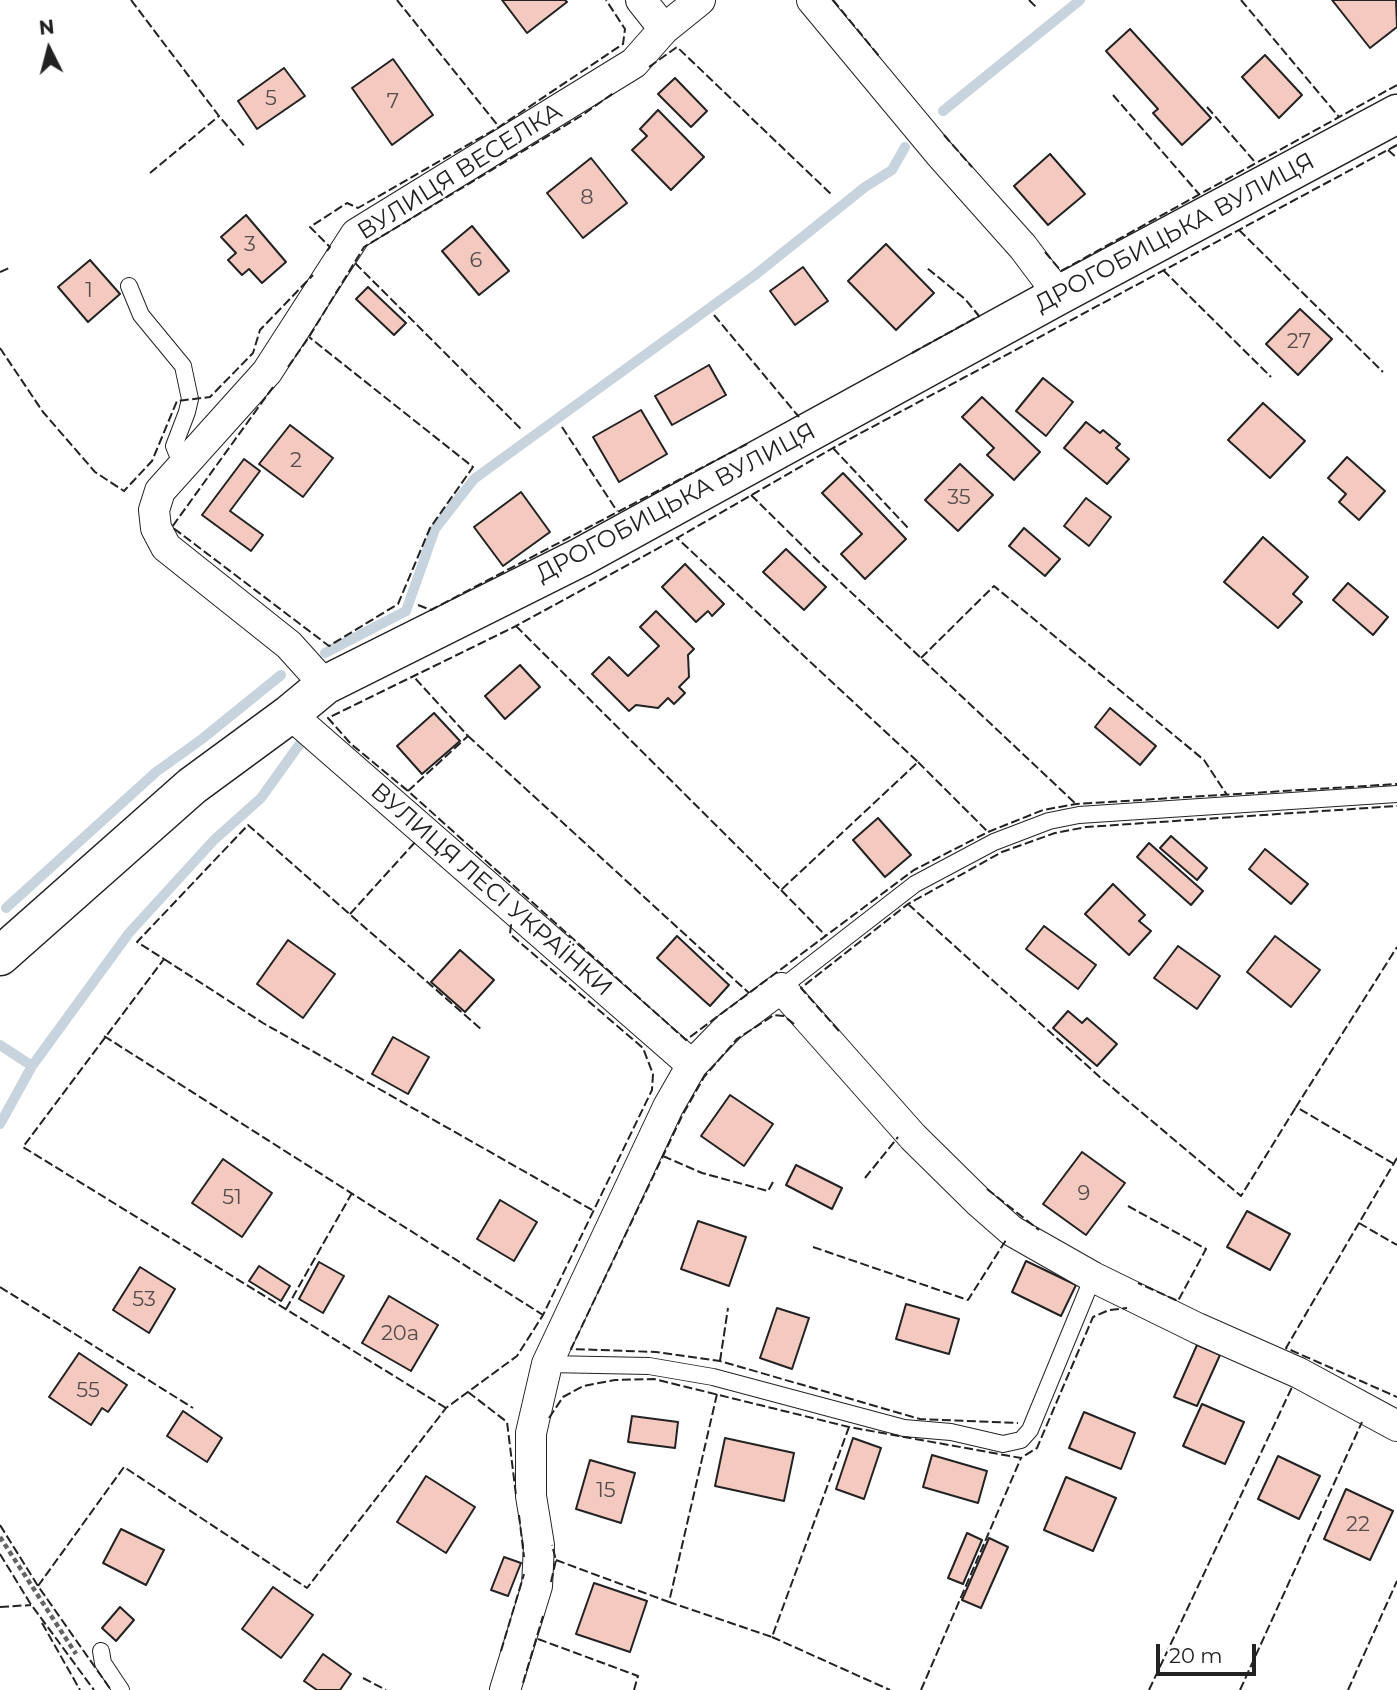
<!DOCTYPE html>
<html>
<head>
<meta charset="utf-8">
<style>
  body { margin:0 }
  #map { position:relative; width:1397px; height:1690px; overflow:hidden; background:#fff; font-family:Montserrat,sans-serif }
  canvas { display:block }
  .north { position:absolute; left:14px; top:14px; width:70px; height:70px; -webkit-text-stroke:5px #fff; paint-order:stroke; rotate:354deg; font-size:19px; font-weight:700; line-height:28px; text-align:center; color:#222 }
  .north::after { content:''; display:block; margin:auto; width:24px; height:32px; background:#222; clip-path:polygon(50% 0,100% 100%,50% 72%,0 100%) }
  .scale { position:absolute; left:1156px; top:1644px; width:100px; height:32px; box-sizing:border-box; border:4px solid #222; border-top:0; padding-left:9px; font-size:21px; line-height:24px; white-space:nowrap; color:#222; -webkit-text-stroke:5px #fff; paint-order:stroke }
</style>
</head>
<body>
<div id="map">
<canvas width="1397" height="1690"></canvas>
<div class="north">N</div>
<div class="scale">20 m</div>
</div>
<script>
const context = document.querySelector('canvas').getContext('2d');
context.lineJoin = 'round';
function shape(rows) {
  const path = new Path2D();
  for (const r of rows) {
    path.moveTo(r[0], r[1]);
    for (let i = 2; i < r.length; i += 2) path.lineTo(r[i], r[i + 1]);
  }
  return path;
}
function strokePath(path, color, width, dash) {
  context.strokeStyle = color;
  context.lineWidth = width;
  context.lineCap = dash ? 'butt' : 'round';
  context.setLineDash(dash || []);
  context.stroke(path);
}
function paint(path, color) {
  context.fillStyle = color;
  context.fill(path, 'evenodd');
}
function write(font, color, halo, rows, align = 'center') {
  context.font = font + ' Montserrat,sans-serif';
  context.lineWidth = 5;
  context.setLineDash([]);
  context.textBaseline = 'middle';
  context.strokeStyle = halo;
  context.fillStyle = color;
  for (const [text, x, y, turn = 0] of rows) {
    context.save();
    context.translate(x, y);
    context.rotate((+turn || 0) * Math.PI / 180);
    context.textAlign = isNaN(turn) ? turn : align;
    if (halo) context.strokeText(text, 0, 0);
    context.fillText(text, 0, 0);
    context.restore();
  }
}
strokePath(shape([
  [943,111,1080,0],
  [325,653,406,611,435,529,474,479,755,275,865,187,892,170,905,147],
  [6,908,156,772,202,739,281,675],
  [0,1045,32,1066],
  [0,1124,32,1066,129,933,214,840,261,798,299,745]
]), '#c7d3dd', 10);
const building = shape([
  [502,0,565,0,567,2,527,33,502,0],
  [1332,0,1396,0,1397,27,1370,48,1332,0],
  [1130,29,1211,118,1182,145,1153,113,1158,109,1106,51,1130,29],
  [1265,55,1302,95,1279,118,1242,77,1265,55],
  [393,59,433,115,392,145,352,88,393,59],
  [284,68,305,96,257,129,238,101,284,68],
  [675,78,707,111,691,127,658,94,675,78],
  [658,110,704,157,671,190,632,150,647,136,640,129,658,110],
  [1050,154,1085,194,1048,225,1014,186,1050,154],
  [591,158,627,203,583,238,547,193,591,158],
  [246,215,286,262,262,283,249,269,242,275,228,260,236,253,221,237,246,215],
  [472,226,509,271,479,295,442,251,472,226],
  [886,244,934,293,896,330,848,281,886,244],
  [90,260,120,294,88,322,58,287,90,260],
  [803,267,828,301,795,325,770,291,803,267],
  [368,287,406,323,394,335,356,299,368,287],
  [1300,309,1332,339,1298,375,1266,344,1300,309],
  [709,365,726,395,672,425,655,396,709,365],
  [1043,378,1073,402,1046,436,1016,411,1043,378],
  [982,397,1040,452,1014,480,987,455,994,448,962,417,982,397],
  [1263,403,1305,441,1270,478,1228,440,1263,403],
  [641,410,667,454,619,482,593,437,641,410],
  [1086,422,1100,433,1103,430,1120,444,1116,448,1129,459,1107,484,1064,448,1086,422],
  [290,425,333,458,303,497,259,464,290,425],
  [1347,457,1385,491,1359,520,1339,502,1346,494,1328,478,1347,457],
  [244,459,260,471,230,511,263,535,251,551,202,515,244,459],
  [960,464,993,495,958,531,925,500,960,464],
  [843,473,906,539,865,579,841,554,862,534,822,493,843,473],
  [521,492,550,532,503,566,474,527,521,492],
  [1086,498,1111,517,1089,546,1064,526,1086,498],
  [1024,528,1060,559,1045,576,1009,546,1024,528],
  [1263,537,1308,577,1293,594,1302,602,1278,628,1224,582,1263,537],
  [786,549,826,587,804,610,763,572,786,549],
  [685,564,724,604,712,616,708,611,696,622,662,587,685,564],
  [1348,583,1388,617,1373,635,1333,600,1348,583],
  [656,611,694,649,688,655,689,677,679,687,685,693,674,704,668,698,658,708,636,705,629,711,592,674,609,657,628,676,659,646,640,627,656,611],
  [520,665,540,687,505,719,485,696,520,665],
  [1110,708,1156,746,1140,765,1095,727,1110,708],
  [434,713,460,741,422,774,397,746,434,713],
  [878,818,911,855,885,877,853,840,878,818],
  [1171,836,1207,868,1197,880,1160,848,1171,836],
  [1149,843,1203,891,1191,905,1137,857,1149,843],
  [1265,849,1308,884,1291,904,1249,869,1265,849],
  [1113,884,1145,915,1139,921,1151,931,1129,955,1085,914,1113,884],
  [1044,926,1096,965,1078,989,1026,949,1044,926],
  [677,936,729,985,710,1006,657,958,677,936],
  [1275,936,1320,970,1291,1007,1247,972,1275,936],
  [288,940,335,974,303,1018,257,984,288,940],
  [1178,946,1220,976,1197,1009,1154,978,1178,946],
  [460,950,494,980,465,1012,431,982,460,950],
  [1068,1011,1082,1023,1087,1018,1117,1044,1097,1066,1053,1028,1068,1011],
  [393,1037,429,1057,408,1094,372,1074,393,1037],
  [730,1095,773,1124,744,1166,701,1136,730,1095],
  [1082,1152,1125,1183,1086,1235,1043,1204,1082,1152],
  [223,1159,272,1193,242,1237,192,1203,223,1159],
  [796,1165,842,1188,832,1209,786,1185,796,1165],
  [500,1200,537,1222,514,1261,477,1239,500,1200],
  [1247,1211,1290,1234,1270,1270,1227,1247,1247,1211],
  [698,1221,746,1237,729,1286,681,1269,698,1221],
  [1026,1261,1076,1285,1061,1316,1012,1292,1026,1261],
  [319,1262,344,1276,323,1313,299,1299,319,1262],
  [259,1266,290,1286,281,1301,249,1281,259,1266],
  [140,1267,175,1289,149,1333,113,1310,140,1267],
  [389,1296,438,1325,411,1371,362,1343,389,1296],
  [906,1304,959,1319,949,1354,896,1339,906,1304],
  [777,1308,809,1318,792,1369,760,1358,777,1308],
  [1197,1345,1220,1355,1197,1406,1174,1397,1197,1345],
  [79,1353,127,1385,108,1412,102,1408,91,1425,49,1397,79,1353],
  [1202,1404,1244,1422,1225,1464,1183,1446,1202,1404],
  [183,1411,222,1438,207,1462,167,1436,183,1411],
  [1084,1412,1135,1433,1121,1469,1069,1448,1084,1412],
  [632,1416,678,1422,675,1448,628,1442,632,1416],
  [725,1438,794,1453,784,1501,715,1486,725,1438],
  [853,1438,881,1448,864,1499,836,1489,853,1438],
  [932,1455,987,1471,978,1503,923,1487,932,1455],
  [1278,1456,1320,1476,1299,1519,1258,1499,1278,1456],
  [590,1460,635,1473,621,1523,576,1509,590,1460],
  [426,1476,475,1507,446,1553,397,1522,426,1476],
  [1066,1477,1116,1498,1093,1551,1044,1530,1066,1477],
  [1346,1489,1393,1511,1370,1560,1324,1539,1346,1489],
  [121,1529,164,1550,146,1585,103,1563,121,1529],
  [967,1533,982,1540,963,1584,948,1578,967,1533],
  [989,1538,1008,1547,981,1608,962,1600,989,1538],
  [504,1557,521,1563,508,1596,491,1590,504,1557],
  [594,1583,647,1601,630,1652,576,1634,594,1583],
  [273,1587,313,1615,281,1658,242,1629,273,1587],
  [120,1607,134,1620,116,1641,102,1628,120,1607],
  [323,1654,351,1674,340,1690,317,1690,304,1681,323,1654]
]);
paint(building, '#f3c9c0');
strokePath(building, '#222', 2);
const lane = shape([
  [129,286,141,315,183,366,190,399,187,412,174,446,182,466],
  [781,988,915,884,994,842,1049,821,1079,815,1397,794],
  [547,1364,649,1366,713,1377,904,1428,951,1432,1003,1444,1021,1440,1030,1430,1093,1277],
  [101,1651,103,1663,121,1690]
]);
const street = shape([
  [641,0,664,29],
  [812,0,940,154,1023,247,1059,295],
  [325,685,289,645,166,547,156,528,154,510,160,491,267,372,356,234,634,63,664,29,700,0],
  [290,714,692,1065,668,1107,547,1364,531,1433,531,1496,539,1545,537,1586,505,1690],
  [692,1065,729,1027,781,988,913,1137,980,1203,1012,1231,1093,1277,1197,1328,1299,1373,1397,1426]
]);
const secondary = shape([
  [0,956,192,786,290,714,325,685,581,557,1059,295,1397,114]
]);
strokePath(lane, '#222', 18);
strokePath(street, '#222', 32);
strokePath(secondary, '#222', 41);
strokePath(shape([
  [0,1537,76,1654]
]), '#646464', 4.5, [5, 3.5]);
strokePath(lane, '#fff', 16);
strokePath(street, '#fff', 30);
strokePath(secondary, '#fff', 38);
strokePath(shape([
  [131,0,219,116,246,148],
  [397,0,499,127],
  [833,0,879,56],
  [1029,0,1036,7],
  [1241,0,1339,117],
  [649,67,677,47,832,195],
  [1113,95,1199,194],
  [1207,107,1255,162],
  [944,135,972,167],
  [1397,145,833,448,677,538,516,626,328,718,351,744,408,791,686,1040,914,870,988,832,1043,810,1076,804,1397,784],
  [1388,150,1397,158],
  [150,173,219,116],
  [1239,230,1383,372],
  [327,251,330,247,310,227,347,203,358,208,499,127,623,44,625,29,606,0],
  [1045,252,1061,271,1397,85],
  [355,263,522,430],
  [1163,270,1271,377],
  [0,272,9,268],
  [714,315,799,417],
  [0,348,43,412,95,472,124,491,152,461,177,401,210,397,253,353,260,330,313,275],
  [912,353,979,316,965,299,927,268],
  [288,367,309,337,364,247,581,116,615,92],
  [273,387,172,527,329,646,398,604,430,528,473,467,309,337],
  [562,427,617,511],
  [833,448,909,529],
  [751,495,821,564,1076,804],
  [418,605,431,610,747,444],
  [516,626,781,890,918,762,677,538],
  [921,658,994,586,1204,760,1227,795],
  [468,736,749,993],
  [918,762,988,832],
  [408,791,468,736,413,676],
  [781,890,826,936],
  [908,904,1102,1079,1241,1196,1296,1107],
  [350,914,417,840],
  [164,959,263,1023,594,1211],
  [794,1024,784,1016,774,1015,737,1039,704,1077,682,1116,571,1349,656,1352,720,1361,920,1419,1018,1423],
  [839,1031,801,988,908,904,1002,852,1055,833,1086,827,1397,806],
  [104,1036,543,1315],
  [663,1156,702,1173,768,1191,773,1182],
  [1397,1158,1286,1348,1397,1397],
  [1394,1164,1296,1107,1397,947],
  [865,1178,898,1137],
  [987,1189,1039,1230],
  [1128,1206,1206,1249,1178,1301,1138,1283],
  [1359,1223,1397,1245],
  [813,1247,968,1300,1006,1240],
  [0,1287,193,1408],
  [286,1309,352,1193],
  [720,1361,728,1308],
  [468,1392,507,1422,516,1495],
  [717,1394,669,1602,772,1637,849,1427],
  [446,1408,23,1147,164,959,137,942,248,825,482,1030],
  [549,1418,563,1397,583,1386,615,1380,654,1379,849,1427,1021,1458,1037,1448,1093,1317,1109,1310,1127,1308],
  [519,1515,524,1557],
  [0,1525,38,1586,111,1690],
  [0,1554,30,1603,94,1690],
  [556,1560,669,1602],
  [551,1582,556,1560,552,1545],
  [38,1586,124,1467,307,1588,446,1408,517,1356,543,1315,652,1090,653,1074,643,1048,510,934,511,925,508,922],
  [0,1607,31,1605],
  [42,1623,80,1690],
  [772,1637,890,1690],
  [538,1639,638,1676,634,1690],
  [501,1651,524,1574],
  [363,1678,386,1690],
  [523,1683,543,1616],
  [921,1690,1021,1458],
  [1149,1690,1293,1385],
  [1240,1690,1362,1422],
  [1348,1690,1397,1581]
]), '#222', 2, [9, 3.5]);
write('21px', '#564c4a', null, [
  ["5",271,99],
  ["7",393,102],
  ["8",587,198],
  ["3",250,245],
  ["6",476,261],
  ["1",89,291],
  ["27",1299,342],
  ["2",296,461],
  ["35",959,498],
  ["9",1084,1194],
  ["51",232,1198],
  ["53",144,1300],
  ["20а",400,1334],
  ["55",88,1391],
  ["15",606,1491],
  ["22",1358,1525]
]);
write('24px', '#222', '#fff', [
  ["ВУЛИЦЯ ВЕСЕЛКА",460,172,-32],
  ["ДРОГОБИЦЬКА ВУЛИЦЯ",1175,233,-28],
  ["ДРОГОБИЦЬКА ВУЛИЦЯ",676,503,-28],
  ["ВУЛИЦЯ ЛЕСІ УКРАЇНКИ",491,890,41]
]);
</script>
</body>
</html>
